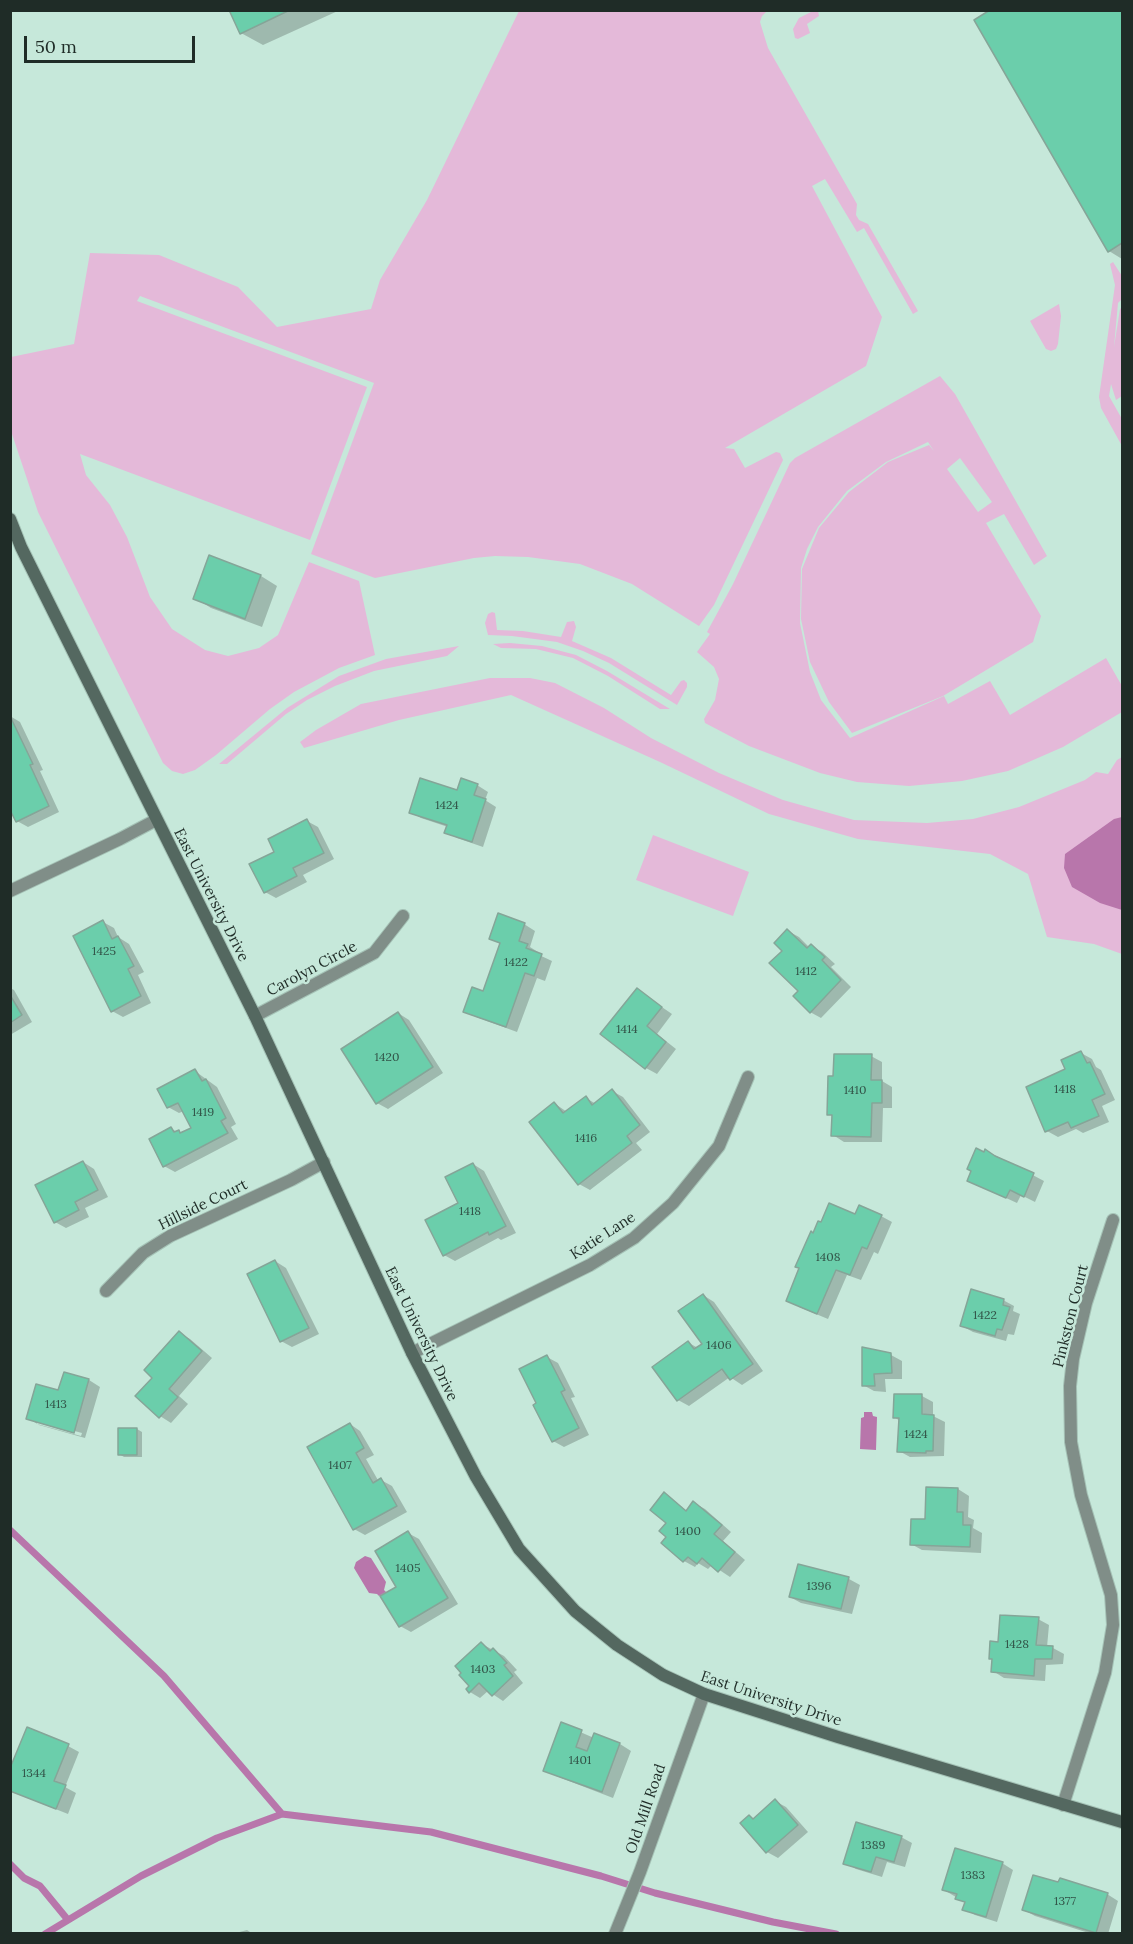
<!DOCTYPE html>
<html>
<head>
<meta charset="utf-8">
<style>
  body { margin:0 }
  #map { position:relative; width:1133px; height:1944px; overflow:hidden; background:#c6e8da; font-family:Lora,serif }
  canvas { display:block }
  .frame { position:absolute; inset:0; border:12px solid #1f2c27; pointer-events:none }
  .scale { position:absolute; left:24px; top:36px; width:171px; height:27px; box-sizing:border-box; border:3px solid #1f2c27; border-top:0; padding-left:8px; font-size:18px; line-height:21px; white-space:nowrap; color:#1f2c27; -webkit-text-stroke:4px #c6e8da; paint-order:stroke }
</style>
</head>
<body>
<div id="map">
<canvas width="1133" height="1944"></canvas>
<div class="frame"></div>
<div class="scale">50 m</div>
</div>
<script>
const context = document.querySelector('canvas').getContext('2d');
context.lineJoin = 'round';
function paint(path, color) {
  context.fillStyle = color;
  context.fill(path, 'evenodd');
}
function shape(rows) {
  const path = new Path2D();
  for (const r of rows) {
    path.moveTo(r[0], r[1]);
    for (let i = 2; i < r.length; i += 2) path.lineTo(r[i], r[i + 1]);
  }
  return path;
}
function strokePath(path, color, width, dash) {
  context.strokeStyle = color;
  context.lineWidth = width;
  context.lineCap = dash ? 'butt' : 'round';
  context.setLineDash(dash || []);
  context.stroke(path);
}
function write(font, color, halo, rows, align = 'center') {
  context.font = font + ' Lora,serif';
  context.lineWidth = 5;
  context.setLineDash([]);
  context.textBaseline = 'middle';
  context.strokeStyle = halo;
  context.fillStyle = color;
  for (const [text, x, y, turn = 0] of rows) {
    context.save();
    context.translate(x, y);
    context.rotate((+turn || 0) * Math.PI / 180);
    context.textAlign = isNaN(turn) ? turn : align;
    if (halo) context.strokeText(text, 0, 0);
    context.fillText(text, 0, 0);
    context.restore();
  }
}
paint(shape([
  [519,11,767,11,762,16,760,22,768,48,857,204,856,215,859,220,868,224,918,311,913,314,864,228,857,232,825,179,812,186,882,317,866,366,725,448,734,449,745,468,776,452,780,453,783,460,714,605,699,626,632,584,580,564,528,557,495,556,474,558,375,578,311,554,374,383,140,296,137,301,367,387,310,540,80,454,86,475,110,505,127,537,150,597,172,629,205,650,228,656,259,648,278,635,309,562,359,581,375,655,339,668,294,692,270,709,216,755,195,770,183,774,172,771,163,763,38,512,11,431,11,357,74,344,90,253,159,255,238,287,277,327,371,309,380,280,427,200],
  [813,11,818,11,819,16,807,24,810,33,798,39,795,38,793,29,799,18],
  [1113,262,1122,276,1122,299,1118,303,1114,347,1120,309,1122,307,1122,396,1116,400,1111,384,1109,396,1122,419,1122,446,1101,408,1099,397,1115,285,1110,264],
  [1059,304,1061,316,1058,344,1056,349,1051,351,1046,349,1030,321],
  [940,376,955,394,1047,556,1034,565,1004,514,986,523,1041,616,1033,642,943,696,852,733,829,702,810,662,801,619,802,569,819,528,849,492,888,462,929,445,934,451,928,442,886,462,847,491,818,527,807,549,801,568,800,623,810,672,821,700,850,738,944,696,948,704,990,681,1010,715,1106,658,1122,686,1122,712,1063,747,1008,771,962,781,909,786,857,782,820,773,749,746,705,723,704,719,715,700,719,679,714,667,697,652,710,634,707,632,733,584,790,463,795,458],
  [960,458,992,502,978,512,947,469],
  [492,612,495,613,497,630,523,631,561,637,567,622,574,621,576,627,572,641,611,658,671,695,681,681,684,680,687,683,687,687,677,705,609,663,583,651,557,642,512,636,488,635,485,623,488,614],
  [510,643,542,646,576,655,607,671,670,709,660,709,608,676,573,658,536,649,501,648,493,644],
  [459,646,447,656,374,671,335,686,307,700,286,714,227,764,219,764,287,708,339,676,386,659],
  [490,678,530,678,555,683,604,708,651,738,719,773,783,800,854,820,927,823,973,819,1019,807,1085,780,1096,772,1108,774,1117,760,1122,757,1122,954,1094,944,1047,937,1028,874,990,854,858,839,769,814,660,762,511,695,399,720,304,748,300,742,316,730,361,704],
  [653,835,749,872,733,916,636,880]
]), '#e4b9d9');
paint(shape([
  [1122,817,1122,910,1100,903,1072,887,1064,868,1065,854,1114,819],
  [864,1412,872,1412,873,1416,877,1417,876,1450,860,1449,861,1418,864,1417],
  [365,1556,371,1558,386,1582,384,1590,386,1592,379,1596,377,1594,369,1593,354,1568,356,1562]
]), '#b876ab');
paint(shape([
  [231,10,340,10,263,45,241,33],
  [993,10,1122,10,1122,259,1109,251],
  [210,557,261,576,277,586,262,627,211,608,195,598],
  [10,716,20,722,43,770,40,771,59,812,28,827,17,821,10,806],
  [477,785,488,792,485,800,496,807,483,847,457,838,446,832,448,827,421,818,410,812],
  [307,821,318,827,334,859,303,875,307,882,276,898,265,892,276,852],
  [103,922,114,928,118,937,129,944,144,972,138,975,151,1003,123,1017,112,1011],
  [524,924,535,931,530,947,538,952,537,954,552,961,545,981,537,978,517,1032,476,1017,465,1011,484,993,502,944,491,938],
  [788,931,799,937,810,948,811,946,822,952,835,964,831,967,851,987,821,1018,810,1012,784,951],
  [10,988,14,990,32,1022,10,1035],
  [637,990,672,1014,657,1034,676,1049,657,1074,646,1068],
  [398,1013,409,1020,443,1073,388,1109,377,1103],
  [1081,1053,1092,1059,1096,1067,1101,1070,1115,1100,1102,1106,1109,1122,1083,1133,1076,1129,1058,1137,1047,1131,1067,1070],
  [871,1056,882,1062,882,1081,892,1087,892,1108,883,1108,882,1142,844,1142,833,1135,833,1116,829,1114,835,1078],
  [195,1071,217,1087,236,1124,231,1127,238,1139,175,1172,164,1166,171,1129,182,1134,193,1128,184,1111,179,1113,168,1107],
  [612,1091,623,1097,650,1132,636,1143,642,1150,590,1190,579,1184,554,1103,567,1112,586,1098,596,1104],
  [977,1150,991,1153,1044,1181,1035,1202,1021,1195,1017,1203,969,1181],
  [83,1162,94,1169,108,1197,85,1208,89,1217,66,1228,55,1222],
  [473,1164,484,1171,516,1233,501,1240,498,1238,455,1261,444,1255],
  [856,1216,881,1216,892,1222,878,1254,874,1252,861,1280,847,1275,828,1319,799,1307,814,1235],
  [275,1261,286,1268,319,1334,292,1347,281,1341],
  [703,1295,714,1302,763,1371,742,1385,730,1377,689,1406,678,1400,689,1343,698,1348,704,1344],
  [1003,1300,1014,1306,1013,1311,1020,1314,1014,1335,1008,1334,1006,1341,973,1332,962,1326],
  [180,1333,190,1339,212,1358,179,1396,188,1404,171,1423,160,1416,154,1377],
  [891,1355,902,1361,902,1379,885,1379,886,1392,874,1391,863,1385],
  [547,1357,558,1363,575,1397,571,1398,589,1435,564,1447,553,1441,538,1404],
  [65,1373,89,1380,100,1387,85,1438,39,1425,28,1418,59,1392],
  [37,1421,82,1433,81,1436,37,1424],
  [895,1395,922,1396,933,1402,933,1416,945,1422,944,1456,910,1457,899,1451,900,1421,894,1417],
  [350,1424,360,1431,374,1455,366,1459,379,1482,381,1480,392,1486,407,1512,365,1535,354,1529],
  [137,1429,142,1432,142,1457,124,1457,119,1454],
  [958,1489,969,1496,968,1517,974,1520,973,1528,982,1533,981,1553,922,1550,911,1544,927,1521],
  [665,1494,687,1511,694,1503,705,1509,731,1532,723,1541,745,1560,730,1577,712,1565,708,1569,698,1563,695,1567,684,1561,668,1537],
  [408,1533,419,1539,458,1604,411,1632,400,1626,398,1587],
  [799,1566,849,1579,860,1585,852,1614,801,1603,790,1597],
  [1038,1619,1049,1625,1047,1647,1053,1648,1064,1654,1063,1664,1046,1665,1045,1681,1004,1678,993,1671,994,1660,990,1658,999,1644],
  [482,1644,504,1656,517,1670,514,1672,523,1683,503,1701,488,1691,480,1698,470,1692],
  [562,1724,594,1738,595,1735,620,1744,631,1751,613,1798,556,1776,545,1770],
  [68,1746,79,1752,65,1787,76,1793,68,1814,10,1791],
  [775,1801,786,1807,808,1832,778,1858,767,1852,749,1817,754,1819],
  [901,1837,912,1843,905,1867,887,1862,882,1877,856,1869,845,1863],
  [1002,1863,1013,1870,997,1922,975,1915,964,1909,966,1903,944,1890],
  [1107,1894,1118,1901,1108,1934,1092,1934,1035,1916,1024,1910],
  [247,1930,253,1934,232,1934]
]), '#0003');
strokePath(shape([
  [10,1530,164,1676,282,1814,431,1832,601,1876,655,1893,773,1922,836,1934],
  [10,1864,24,1878,40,1886,68,1920],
  [45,1934,141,1876,217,1838,282,1814]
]), '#b876ab', 7);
const building = shape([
  [229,10,290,10,240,34,229,10],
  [990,10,1122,10,1122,243,1108,252,974,20,990,10],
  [209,555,261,575,245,619,193,599,209,555],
  [10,716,33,764,30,765,49,806,16,822,10,810,10,716],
  [420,778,457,790,461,778,478,784,474,795,486,799,472,842,444,833,447,825,409,813,420,778],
  [307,819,324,853,293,868,297,876,264,893,249,864,274,852,268,839,307,819],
  [498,913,525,923,519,941,528,944,526,948,542,954,534,976,525,973,506,1027,463,1012,472,987,483,991,500,943,489,939,498,913],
  [103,920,112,939,118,936,134,966,128,969,141,996,111,1012,73,936,103,920],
  [787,929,807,948,811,944,825,957,822,960,841,980,810,1013,793,996,798,991,769,963,782,951,774,943,787,929],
  [637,988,662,1007,647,1026,666,1042,645,1069,600,1034,637,988],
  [10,995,22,1015,10,1023,10,995],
  [398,1012,433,1067,376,1104,341,1049,398,1012],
  [1081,1051,1087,1063,1090,1062,1105,1094,1092,1100,1099,1116,1071,1128,1068,1122,1045,1132,1026,1087,1065,1069,1061,1060,1081,1051],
  [834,1054,872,1054,871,1080,882,1080,882,1103,872,1103,871,1137,831,1136,832,1115,827,1115,828,1076,833,1076,834,1054],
  [195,1069,202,1081,206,1079,226,1118,221,1121,228,1133,163,1167,149,1139,171,1127,174,1132,179,1130,180,1133,191,1128,178,1103,167,1108,157,1089,195,1069],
  [612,1089,640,1125,627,1136,632,1143,578,1185,529,1122,554,1102,563,1113,586,1096,592,1105,612,1089],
  [976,1148,984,1152,985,1149,995,1156,1034,1173,1024,1197,1010,1190,1006,1198,967,1181,971,1171,967,1169,976,1148],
  [83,1161,98,1190,75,1202,79,1210,54,1223,35,1185,83,1161],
  [473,1163,506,1226,489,1235,488,1232,443,1256,425,1220,458,1203,445,1177,473,1163],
  [829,1203,855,1214,859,1205,882,1215,867,1249,862,1247,850,1275,836,1270,817,1314,786,1301,799,1268,795,1267,811,1231,813,1233,818,1221,821,1222,829,1203],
  [275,1260,309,1328,280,1342,247,1274,275,1260],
  [971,1289,1004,1299,1003,1305,1010,1307,1002,1330,997,1329,995,1336,960,1326,971,1289],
  [703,1294,753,1364,730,1380,722,1369,677,1401,652,1367,688,1341,694,1349,702,1344,678,1311,703,1294],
  [179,1331,202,1351,169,1389,178,1397,159,1418,135,1396,152,1378,144,1370,179,1331],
  [862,1347,891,1353,892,1373,874,1374,875,1386,862,1386,862,1347],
  [547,1355,565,1390,561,1392,579,1428,552,1442,533,1405,536,1403,519,1369,547,1355],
  [64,1372,89,1379,74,1433,26,1419,36,1384,58,1390,64,1372],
  [894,1394,922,1394,922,1414,934,1415,933,1451,926,1451,926,1453,897,1452,899,1418,893,1418,894,1394],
  [350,1423,364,1448,356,1453,373,1483,381,1478,397,1506,353,1530,307,1447,350,1423],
  [118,1428,137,1428,137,1455,118,1455,118,1428],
  [926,1487,958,1488,957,1512,963,1512,963,1525,971,1525,970,1547,910,1545,911,1519,925,1519,926,1487],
  [664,1492,686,1511,693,1501,722,1525,714,1534,735,1552,718,1572,702,1558,697,1564,688,1557,683,1562,661,1543,666,1537,659,1531,666,1523,650,1510,664,1492],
  [408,1531,448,1598,399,1627,380,1596,396,1587,375,1551,408,1531],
  [798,1564,849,1577,841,1609,789,1597,798,1564],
  [1000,1615,1039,1617,1036,1645,1053,1646,1052,1659,1035,1659,1034,1676,991,1672,992,1659,989,1659,990,1641,998,1642,1000,1615],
  [481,1642,490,1651,493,1648,507,1663,504,1665,513,1676,492,1696,479,1683,469,1693,466,1689,469,1686,459,1675,461,1673,455,1666,481,1642],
  [561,1722,582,1730,576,1747,587,1751,594,1733,620,1743,602,1792,543,1771,561,1722],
  [27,1727,69,1744,54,1781,66,1785,56,1809,10,1791,10,1768,27,1727],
  [775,1799,798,1825,766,1853,740,1823,749,1815,753,1819,775,1799],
  [856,1822,902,1836,894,1862,876,1857,871,1872,843,1864,856,1822],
  [955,1848,1003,1862,986,1917,962,1910,965,1902,955,1899,957,1894,942,1890,955,1848],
  [1033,1875,1058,1882,1060,1878,1108,1893,1096,1933,1022,1910,1033,1875]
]);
paint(building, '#6bceab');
strokePath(building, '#85a598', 1.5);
const street = shape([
  [10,891,120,839,156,820],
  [255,1016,374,953,403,916],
  [106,1291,143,1253,170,1236,291,1180,324,1162],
  [412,1353,590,1265,634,1238,673,1203,719,1146,748,1077],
  [1063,1805,1105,1673,1113,1625,1111,1595,1081,1495,1071,1442,1070,1386,1073,1359,1086,1303,1113,1220],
  [615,1934,640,1872,704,1694]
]);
const secondary = shape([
  [10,519,21,547,255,1016,412,1353,476,1477,519,1549,575,1611,617,1645,663,1675,704,1694,838,1737,1122,1822]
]);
strokePath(street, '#a5c2b6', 14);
strokePath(secondary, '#a5c2b6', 14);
strokePath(street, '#808e88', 12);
strokePath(secondary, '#546860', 12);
write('12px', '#325448', null, [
  ["1424",447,806],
  ["1425",104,952],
  ["1422",516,963],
  ["1412",806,972],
  ["1414",627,1030],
  ["1420",387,1058],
  ["1418",1065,1090],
  ["1410",855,1091],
  ["1419",203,1113],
  ["1416",586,1139],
  ["1418",470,1212],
  ["1408",828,1258],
  ["1422",985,1316],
  ["1406",719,1346],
  ["1413",56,1405],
  ["1424",916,1435],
  ["1407",340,1466],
  ["1400",688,1532],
  ["1405",408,1569],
  ["1396",819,1587],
  ["1428",1017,1645],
  ["1403",483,1670],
  ["1401",580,1761],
  ["1344",34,1774],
  ["1389",873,1846],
  ["1383",973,1876],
  ["1377",1065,1902]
]);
write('15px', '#1f2c27', '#c6e8da', [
  ["East University Drive",211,895,63],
  ["Carolyn Circle",312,969,-28],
  ["Hillside Court",203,1205,-26],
  ["Katie Lane",603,1236,-33],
  ["Pinkston Court",1071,1316,-76],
  ["East University Drive",421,1334,64],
  ["East University Drive",771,1699,18],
  ["Old Mill Road",646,1809,-71]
]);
</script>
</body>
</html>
